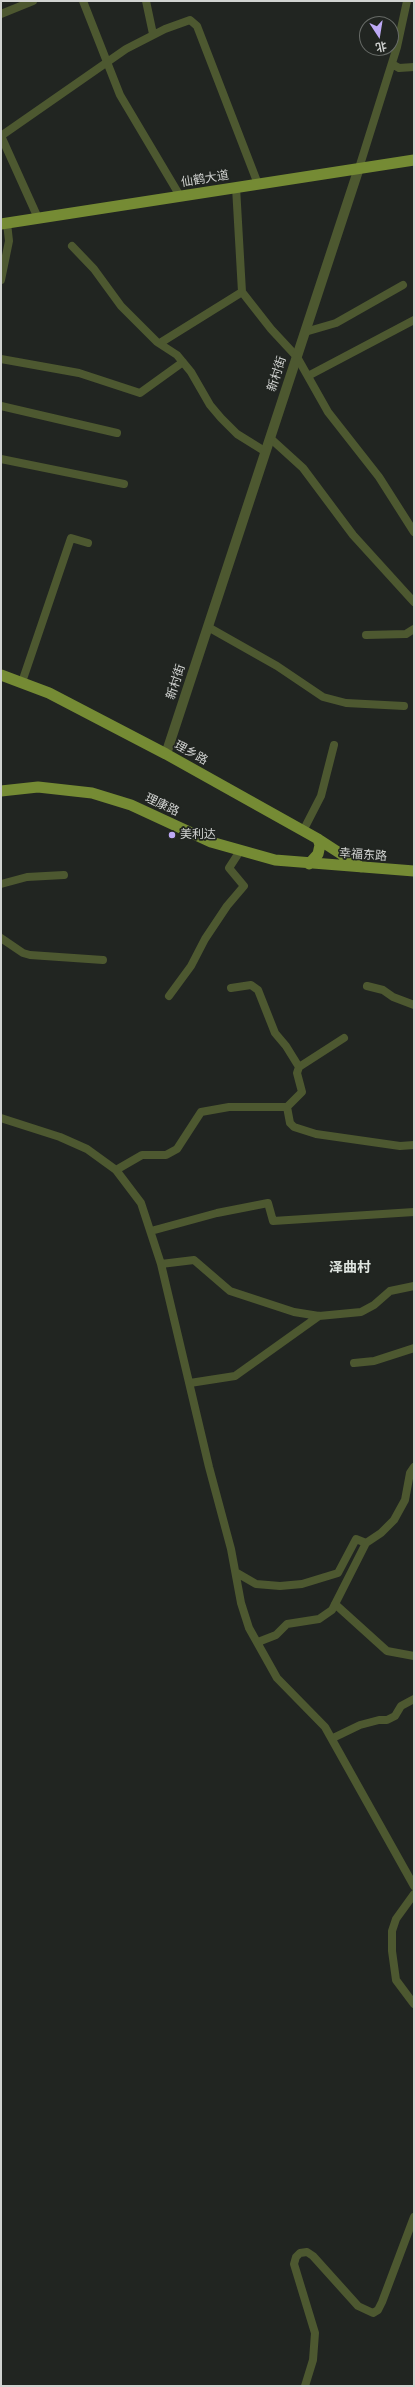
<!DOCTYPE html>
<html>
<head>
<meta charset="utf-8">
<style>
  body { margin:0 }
  #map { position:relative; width:415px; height:2387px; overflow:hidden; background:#212521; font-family:"Noto Sans","Noto Sans SC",sans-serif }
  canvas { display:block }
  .frame { position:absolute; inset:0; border:2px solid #d1d3d1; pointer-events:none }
  .north { position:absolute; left:359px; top:16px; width:40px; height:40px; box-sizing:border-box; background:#212521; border:1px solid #676b67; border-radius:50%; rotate:168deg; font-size:11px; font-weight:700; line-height:16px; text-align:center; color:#d1d3d1 }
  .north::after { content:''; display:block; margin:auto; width:14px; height:18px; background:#bda9f5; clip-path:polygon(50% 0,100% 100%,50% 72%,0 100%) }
</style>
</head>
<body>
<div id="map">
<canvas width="415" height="2387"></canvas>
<div class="frame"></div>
<div class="north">北</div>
</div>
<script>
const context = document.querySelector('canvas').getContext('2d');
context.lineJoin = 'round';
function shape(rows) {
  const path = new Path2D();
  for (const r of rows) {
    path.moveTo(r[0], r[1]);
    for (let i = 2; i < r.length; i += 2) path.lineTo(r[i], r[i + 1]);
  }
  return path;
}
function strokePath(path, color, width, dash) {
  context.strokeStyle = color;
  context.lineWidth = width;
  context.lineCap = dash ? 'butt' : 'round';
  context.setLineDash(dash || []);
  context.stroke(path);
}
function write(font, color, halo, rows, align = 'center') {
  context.font = font + ' "Noto Sans","Noto Sans SC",sans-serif';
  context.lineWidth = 3.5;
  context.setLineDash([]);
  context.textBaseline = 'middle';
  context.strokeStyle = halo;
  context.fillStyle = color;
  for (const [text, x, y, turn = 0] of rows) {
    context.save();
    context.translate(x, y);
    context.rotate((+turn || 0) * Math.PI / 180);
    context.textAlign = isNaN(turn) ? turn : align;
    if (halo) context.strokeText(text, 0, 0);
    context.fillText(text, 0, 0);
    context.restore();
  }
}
strokePath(shape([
  [83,1,120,95,180,196],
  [146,1,153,34],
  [1,14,33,1],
  [392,64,399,68,414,67],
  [1,136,126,49,165,29,190,20,197,26,258,184],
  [1,136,38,218],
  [359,168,397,47,407,1],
  [236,187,242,292,271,329,297,357,328,412,379,477,414,532],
  [72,246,94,269,121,306,157,342,177,355,191,372,210,405,221,418,237,434,266,452],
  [1,280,9,241,7,223],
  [305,332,336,323,403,285],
  [160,343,242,292],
  [1,359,79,373,140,393,183,362],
  [308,376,414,320],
  [1,406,117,433],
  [270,438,303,468,353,535,414,602],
  [1,459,124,484],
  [208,627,277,666,323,697,346,703,404,706],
  [366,635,406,634,414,629],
  [22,682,71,538,88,543],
  [303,831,321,796,334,745],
  [1,884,27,877,64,875],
  [1,938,23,953,30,955,103,960],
  [367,986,383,990,393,997,414,1005],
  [231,988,251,985,258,990,275,1033,286,1046,299,1067],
  [169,996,191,966,205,939,227,906,244,886,229,868,240,851],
  [287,1107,302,1092,297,1073,299,1067,344,1038],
  [1,1118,60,1137,87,1149,116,1170,141,1203,161,1264,209,1467,231,1549,241,1603,249,1628,277,1678,325,1727,414,1886],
  [116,1170,142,1155,166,1155,177,1149,201,1112,229,1107,287,1107,290,1123,294,1127,316,1134,400,1146,414,1145],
  [151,1231,217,1213,268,1203,273,1221,414,1212],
  [161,1264,194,1260,230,1291,294,1312,319,1316,361,1312,374,1305,390,1291,414,1286],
  [354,1363,374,1361,414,1348],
  [190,1383,235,1376,319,1316],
  [237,1573,256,1584,280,1586,302,1584,338,1573,356,1539,366,1543],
  [335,1604,387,1651,414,1656],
  [258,1642,276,1635,287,1624,319,1619,332,1610,366,1543,381,1533,394,1520,405,1500,410,1473,414,1467],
  [333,1738,360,1725,379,1720,387,1720,395,1716,401,1706,414,1699],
  [414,1894,396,1919,392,1931,392,1951,396,1980,414,2004],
  [305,2386,313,2360,315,2333,294,2264,296,2257,300,2253,307,2252,313,2256,358,2306,373,2313,378,2310,382,2302,414,2217]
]), '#4d5830', 8);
strokePath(shape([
  [166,754,359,168]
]), '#4d5830', 10);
strokePath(shape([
  [1,224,414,160],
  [1,675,49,693,166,754,318,839,361,867],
  [1,791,38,787,92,793,131,805,211,842,275,860,414,871],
  [309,864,318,854,320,845,318,839]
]), '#758b34', 11);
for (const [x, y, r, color] of [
  [172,835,4,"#bda9f5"]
]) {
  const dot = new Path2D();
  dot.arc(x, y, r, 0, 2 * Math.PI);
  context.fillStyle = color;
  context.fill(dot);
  strokePath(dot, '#212521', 1.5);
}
write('12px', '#d1d3d1', '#212521', [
  ["仙鹤大道",205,179,-9],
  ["新村街",277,374,-72],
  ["新村街",176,682,-72],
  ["理乡路",191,753,29],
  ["理康路",162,805,25],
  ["幸福东路",363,855,4]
]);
write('12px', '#d1d3d1', '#212521', [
  ["美利达",180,835]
], 'left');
write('bold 14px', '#dfe5e0', '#212521', [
  ["泽曲村",350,1268]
]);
</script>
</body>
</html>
